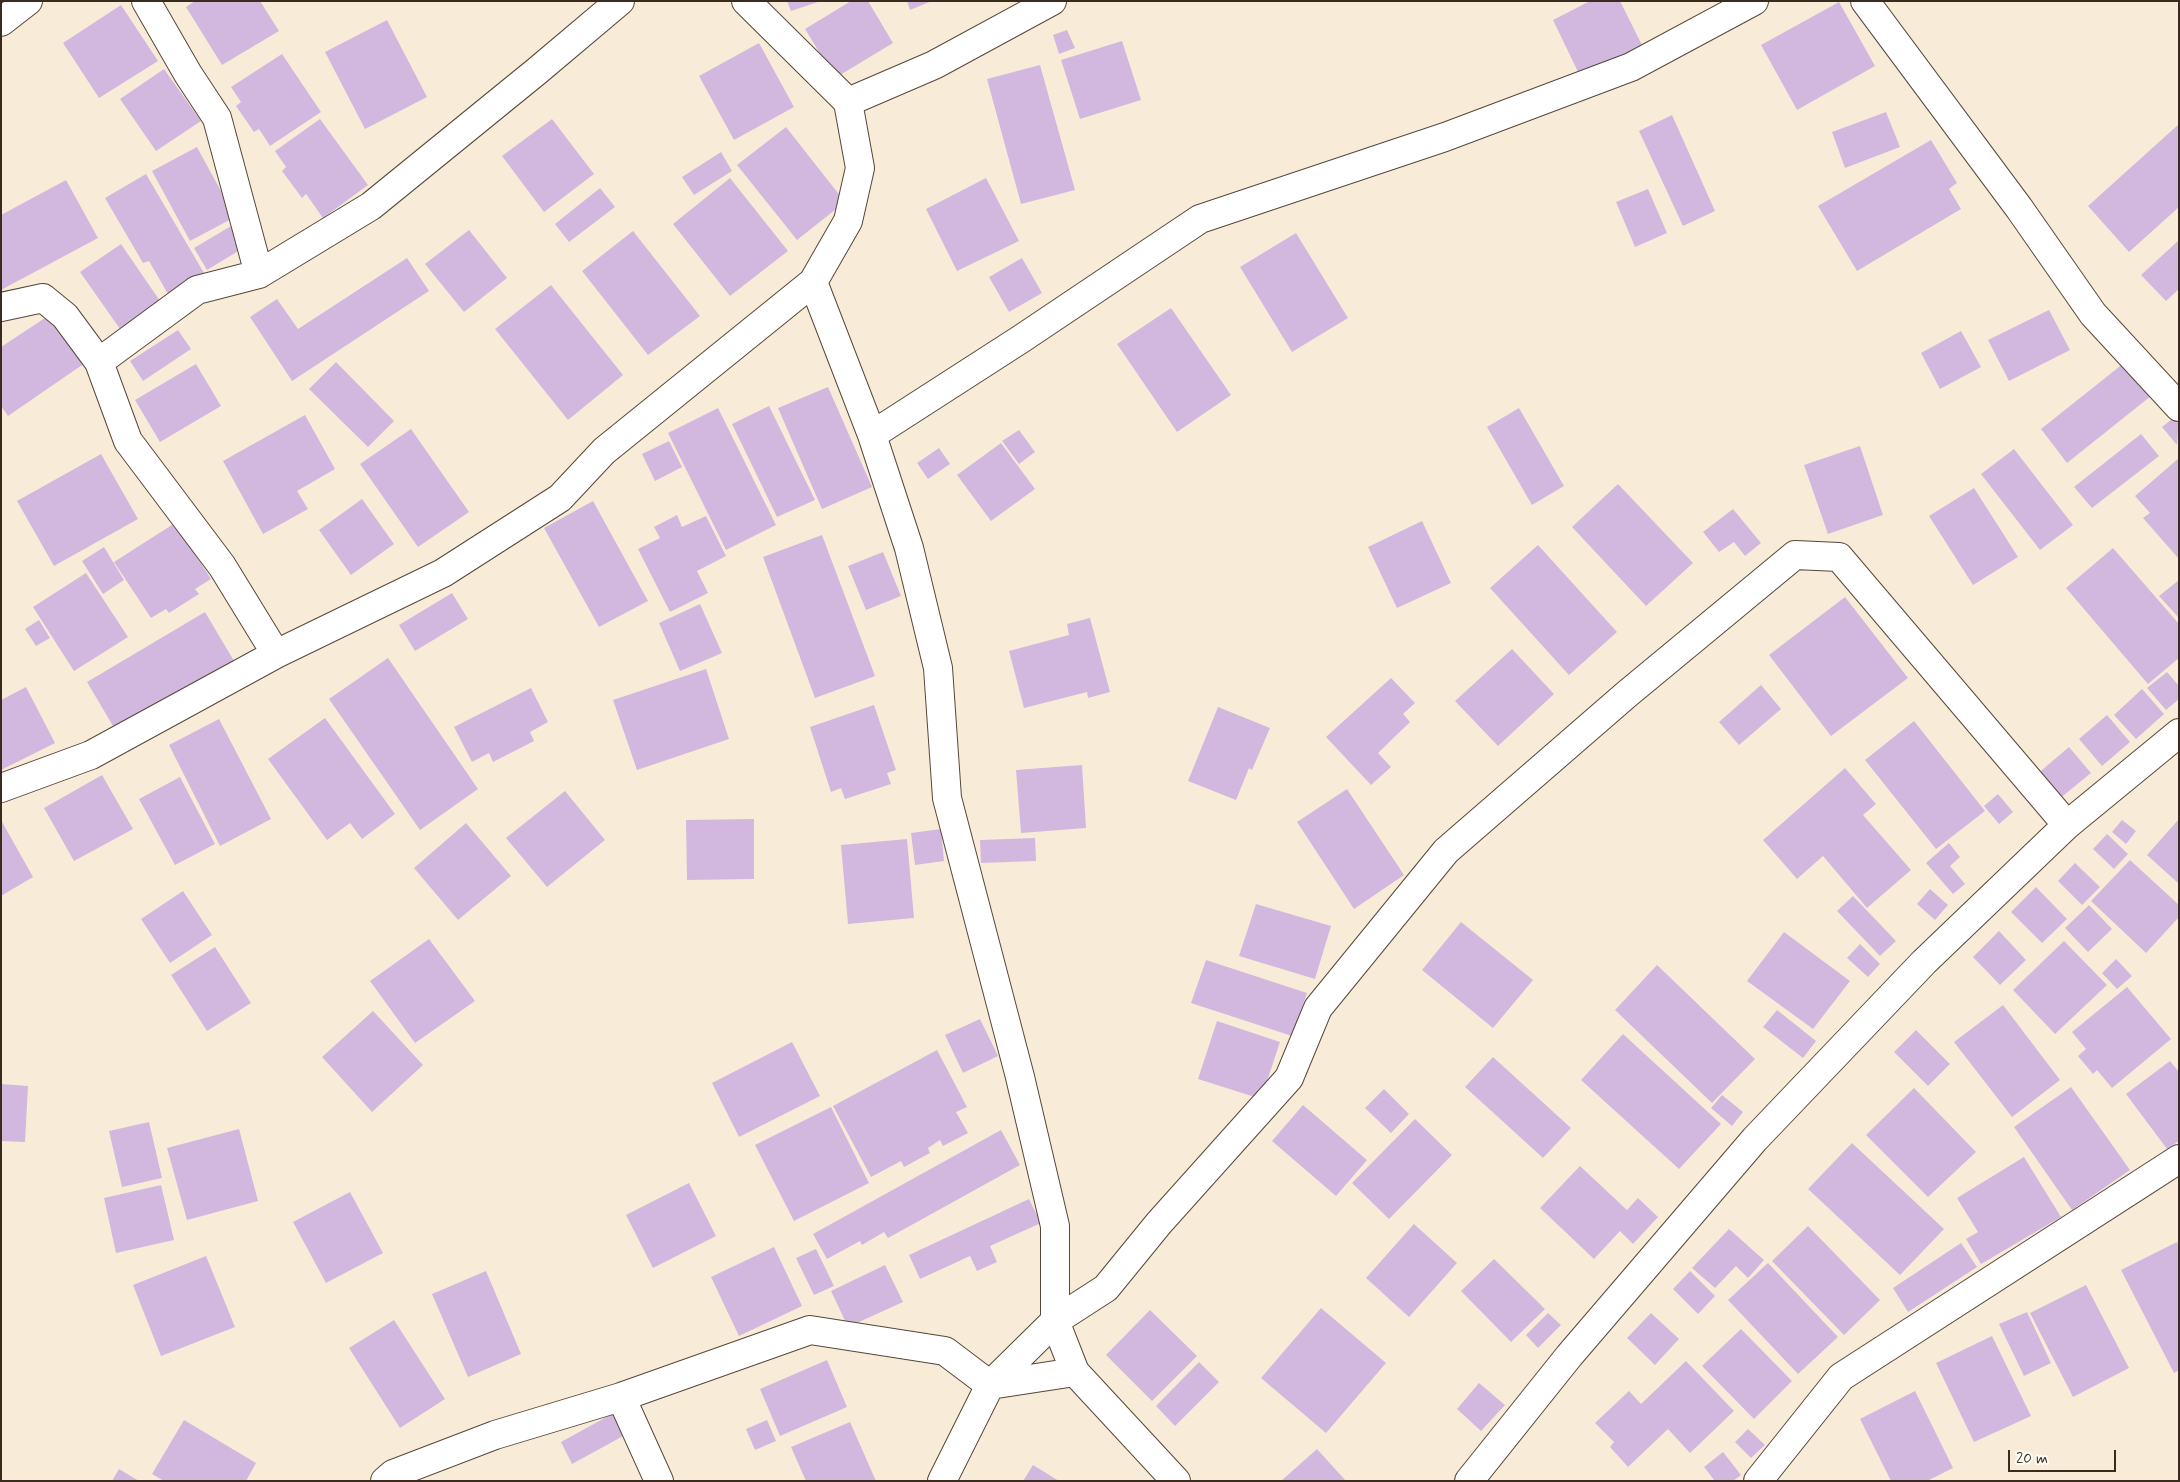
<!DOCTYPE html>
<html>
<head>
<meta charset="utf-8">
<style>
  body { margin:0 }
  #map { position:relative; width:2180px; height:1482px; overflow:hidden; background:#f8ecd9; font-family:Mynerve,sans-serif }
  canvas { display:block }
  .frame { position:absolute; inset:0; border:2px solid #3b2a1e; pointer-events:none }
  .scale { position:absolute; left:2008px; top:1450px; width:108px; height:22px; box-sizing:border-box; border:2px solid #3b2a1e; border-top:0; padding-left:6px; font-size:15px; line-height:18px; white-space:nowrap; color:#3b2a1e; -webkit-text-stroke:4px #fdfcf7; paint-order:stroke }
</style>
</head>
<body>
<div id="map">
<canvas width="2180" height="1482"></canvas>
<div class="frame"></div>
<div class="scale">20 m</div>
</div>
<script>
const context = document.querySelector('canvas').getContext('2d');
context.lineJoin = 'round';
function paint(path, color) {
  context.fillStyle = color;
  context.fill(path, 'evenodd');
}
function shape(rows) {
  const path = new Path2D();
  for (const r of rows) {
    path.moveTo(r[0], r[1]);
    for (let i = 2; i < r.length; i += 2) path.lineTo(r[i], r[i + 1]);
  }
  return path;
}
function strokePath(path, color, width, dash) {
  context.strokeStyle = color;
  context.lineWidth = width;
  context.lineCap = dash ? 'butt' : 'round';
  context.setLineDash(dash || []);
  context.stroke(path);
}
paint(shape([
  [195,1,260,1,279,31,222,65,186,7],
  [787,1,818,1,818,2,791,11],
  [851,1,868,1,893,43,835,78,805,29],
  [907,1,932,1,910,10],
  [1590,1,1620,1,1642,45,1580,76,1553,20],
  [1839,2,1875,66,1797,110,1761,45],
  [121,5,158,61,99,98,63,43],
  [387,20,427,97,365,129,325,52],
  [1067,30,1075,48,1059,54,1053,35],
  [1122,41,1141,100,1080,119,1061,60],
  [759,43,794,107,734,140,699,76],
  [282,54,321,112,270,146,259,129,254,132,236,106,241,102,231,87],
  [1040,65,1075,190,1021,204,987,79],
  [164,69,201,121,156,151,120,99],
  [1886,112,1900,147,1845,168,1832,132],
  [1672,115,1715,211,1683,226,1639,131],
  [320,119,368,185,323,218,306,194,302,198,282,171,286,167,275,151],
  [552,119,594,174,544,212,502,156],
  [2179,124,2179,207,2129,252,2088,206],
  [786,127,845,202,797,240,737,165],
  [1931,140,1957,183,1949,189,1961,209,1857,271,1818,206],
  [197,147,235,217,190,241,152,171],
  [721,152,732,171,694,195,682,177],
  [146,174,204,273,168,294,149,261,143,263,105,198],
  [730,178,788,251,730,296,673,224],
  [986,178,1019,241,957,271,926,209],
  [66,180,98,238,1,290,1,215],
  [600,188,615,207,569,242,555,224],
  [1648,189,1667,233,1635,247,1616,202],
  [231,226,245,247,207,270,194,248],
  [469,230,507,278,464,312,425,264],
  [633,231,700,316,648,355,582,271],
  [1296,233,1348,318,1292,352,1240,267],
  [2179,240,2179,289,2166,301,2141,275],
  [121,244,160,301,120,329,80,272],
  [407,258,429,291,292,381,250,317,277,299,298,329],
  [1022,258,1042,293,1009,312,989,277],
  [551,285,623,375,568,420,495,329],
  [1171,308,1231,395,1177,432,1117,344],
  [2049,310,2070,350,2009,381,1988,340],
  [51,314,85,363,8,416,1,406,1,347],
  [178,330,191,349,143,381,130,361],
  [1961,331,1981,367,1940,389,1921,353],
  [336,362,394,421,368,447,309,389],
  [2124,363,2151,396,2067,463,2041,429],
  [196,364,221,406,160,442,135,400],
  [828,387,872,487,822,509,778,408],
  [769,406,815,500,777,517,732,424],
  [718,408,776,525,726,550,668,433],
  [1519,408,1564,486,1532,505,1487,427],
  [305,415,335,469,297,491,308,509,263,534,223,461],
  [2177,415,2179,418,2177,445,2162,427],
  [411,429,469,512,418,547,360,464],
  [1019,430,1035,452,1019,464,1002,441],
  [2141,434,2159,456,2092,508,2074,487],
  [669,441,682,467,655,481,642,454],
  [1001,443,1035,489,991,521,957,475],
  [1860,446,1883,515,1828,534,1804,465],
  [939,448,950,464,928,479,917,463],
  [2014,449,2073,525,2040,550,1981,474],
  [101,454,138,519,54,566,17,501],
  [2179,458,2179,559,2143,518,2150,513,2135,496],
  [1618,484,1693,563,1646,606,1572,527],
  [1974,488,2018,557,1973,585,1929,516],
  [362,499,394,544,351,575,319,530],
  [593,501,648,601,599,627,544,528],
  [1733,509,1761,543,1745,556,1734,542,1719,552,1703,532],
  [677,515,682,527,706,516,726,556,697,571,708,593,670,612,638,549,660,538,654,527],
  [1422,521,1451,583,1397,608,1368,547],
  [175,523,211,579,195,589,199,594,169,613,166,609,151,618,114,562],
  [822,535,875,676,815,698,763,557],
  [1538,545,1617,632,1569,675,1490,588],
  [104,547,124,580,103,594,82,561],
  [2113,548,2179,624,2179,658,2148,684,2066,588],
  [883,552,901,596,866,610,848,566],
  [86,573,128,637,74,671,33,607],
  [2179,580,2179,618,2159,596],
  [452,593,468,619,415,651,399,625],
  [1845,597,1908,678,1831,736,1769,655],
  [700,604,722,653,680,671,659,623],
  [205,612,234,661,116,731,87,682],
  [1090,618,1110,692,1088,698,1087,692,1024,708,1009,651,1069,635,1067,624],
  [39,620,50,638,36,646,25,629],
  [1512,649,1554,694,1498,746,1455,701],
  [388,658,478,789,420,830,329,699],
  [706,669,729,739,637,770,613,700],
  [2167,672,2179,686,2179,699,2166,710,2147,688],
  [1391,678,1415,703,1403,714,1410,722,1378,753,1391,767,1371,785,1326,737],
  [1761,685,1781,709,1739,745,1719,722],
  [26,687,55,743,1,770,1,700],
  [531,688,548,722,530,732,534,741,493,762,489,753,472,762,454,727],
  [2142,689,2164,714,2136,739,2114,715],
  [874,705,896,770,887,773,891,784,845,799,841,788,831,792,810,727],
  [1218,707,1270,728,1252,770,1249,768,1236,800,1188,781],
  [2107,715,2130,742,2102,766,2079,739],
  [325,718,395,814,362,839,350,823,327,840,268,759],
  [219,719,271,819,220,846,169,745],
  [1914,721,1985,811,1936,849,1865,760],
  [2069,747,2091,773,2058,800,2036,775],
  [1082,765,1086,828,1021,833,1016,770],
  [1845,768,1876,804,1863,815,1911,870,1867,908,1823,856,1797,879,1763,840],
  [102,775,133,829,74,861,44,808],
  [180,777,215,844,175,865,139,799],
  [1347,789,1404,875,1354,909,1297,822],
  [565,791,605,840,547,887,506,838],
  [1998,794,2013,812,1999,824,1984,806],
  [754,819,754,879,687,880,686,820],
  [2179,819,2179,884,2147,855],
  [1,820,33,877,1,896],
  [2122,820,2136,831,2126,844,2112,832],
  [466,823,511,876,458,920,414,868],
  [941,829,944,861,915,865,911,833],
  [2107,834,2128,854,2114,869,2093,849],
  [1035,838,1036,861,981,863,980,840],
  [907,839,914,918,848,924,841,845],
  [1949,843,1960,857,1950,866,1965,884,1953,894,1926,863],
  [2130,860,2179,905,2179,917,2146,953,2091,901],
  [2075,863,2100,887,2082,905,2058,881],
  [2036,887,2067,919,2042,943,2011,912],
  [1930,889,1948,905,1935,920,1917,904],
  [183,891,212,935,170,963,141,919],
  [1853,896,1896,941,1880,956,1837,911],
  [1256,904,1331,926,1315,979,1239,956],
  [2089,905,2112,929,2088,952,2065,928],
  [1461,922,1533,980,1493,1028,1422,970],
  [1999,931,2026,960,2000,985,1973,957],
  [1784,932,1850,981,1813,1029,1747,981],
  [429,939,475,1001,415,1043,370,981],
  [2064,941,2107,985,2055,1034,2013,990],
  [1860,944,1880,964,1868,977,1847,958],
  [215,947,251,1003,207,1031,171,975],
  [2116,959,2132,976,2117,989,2102,973],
  [1206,960,1307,993,1292,1036,1191,1003],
  [1657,965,1755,1059,1712,1103,1615,1010],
  [2127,987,2171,1039,2112,1088,2097,1070,2093,1074,2078,1056,2086,1049,2072,1032],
  [2003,1005,2060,1080,2012,1117,1954,1042],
  [1777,1010,1816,1041,1803,1058,1763,1027],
  [373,1011,423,1065,372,1112,322,1057],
  [980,1019,998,1056,963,1073,945,1035],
  [1217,1021,1280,1042,1261,1099,1198,1079],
  [1916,1030,1950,1064,1928,1086,1894,1052],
  [1623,1034,1721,1124,1679,1169,1581,1080],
  [792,1042,820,1096,739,1137,712,1083],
  [937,1050,967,1107,956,1112,968,1133,943,1146,940,1140,928,1148,930,1153,904,1167,901,1161,871,1177,833,1106],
  [1493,1057,1571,1128,1543,1158,1465,1087],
  [2170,1061,2179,1072,2179,1141,2167,1149,2126,1094],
  [1,1084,28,1086,25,1142,1,1141],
  [2071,1087,2130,1170,2072,1210,2014,1127],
  [1914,1088,1976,1152,1928,1197,1866,1135],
  [1384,1089,1409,1114,1391,1133,1365,1108],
  [1722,1095,1743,1112,1732,1126,1711,1108],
  [1303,1105,1367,1160,1336,1196,1272,1141],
  [831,1107,869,1183,794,1221,755,1145],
  [1415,1119,1452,1155,1389,1219,1352,1183],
  [149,1122,162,1178,122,1187,109,1131],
  [239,1129,258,1201,187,1220,167,1148],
  [1001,1130,1020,1165,888,1238,884,1232,862,1245,860,1241,827,1259,813,1234],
  [1852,1143,1944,1229,1900,1275,1808,1189],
  [2024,1157,2061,1217,1981,1264,1966,1239,1978,1232,1957,1198],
  [1580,1166,1627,1210,1638,1198,1658,1217,1633,1244,1620,1231,1594,1259,1540,1208],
  [689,1183,716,1236,653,1268,626,1215],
  [161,1185,174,1240,116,1253,104,1198],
  [350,1192,383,1253,326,1283,293,1222],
  [1029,1199,1041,1223,990,1246,997,1262,977,1271,970,1256,920,1279,909,1255],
  [1414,1224,1457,1263,1409,1317,1366,1278],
  [1808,1226,1880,1300,1844,1335,1772,1261],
  [1729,1229,1764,1260,1748,1278,1736,1266,1715,1288,1692,1268],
  [2177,1242,2179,1245,2179,1370,2174,1373,2121,1270],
  [1961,1243,1977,1267,1908,1312,1893,1288],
  [774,1247,802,1306,739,1336,711,1277],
  [816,1249,834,1286,814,1295,796,1258],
  [206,1256,235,1327,161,1356,133,1285],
  [1494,1259,1545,1309,1511,1342,1461,1291],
  [1768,1263,1838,1337,1798,1374,1728,1300],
  [885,1265,903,1302,848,1327,831,1291],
  [486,1271,521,1354,468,1377,432,1294],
  [1690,1271,1715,1296,1698,1314,1673,1289],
  [2086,1285,2129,1368,2073,1397,2030,1313],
  [1321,1308,1386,1363,1326,1433,1261,1378],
  [1150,1310,1197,1356,1152,1401,1106,1355],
  [2027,1312,2051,1363,2024,1376,1999,1324],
  [1548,1313,1561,1325,1538,1348,1526,1335],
  [1651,1313,1679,1339,1655,1365,1627,1338],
  [394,1320,445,1399,400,1428,349,1348],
  [1741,1329,1792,1381,1754,1419,1702,1366],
  [1992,1336,2031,1416,1974,1442,1936,1363],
  [827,1360,847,1407,780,1436,760,1389],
  [1686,1361,1734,1411,1690,1453,1668,1429,1628,1467,1610,1447,1614,1442,1595,1423,1629,1391,1641,1404],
  [1199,1362,1219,1382,1175,1426,1156,1406],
  [1479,1383,1505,1405,1481,1431,1457,1409],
  [1915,1391,1953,1468,1927,1481,1891,1481,1860,1419],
  [612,1414,625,1435,572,1464,561,1442],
  [184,1420,256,1463,246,1481,164,1481,152,1474],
  [767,1420,776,1441,755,1450,746,1429],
  [850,1422,876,1481,806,1481,791,1447],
  [1748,1429,1765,1445,1751,1458,1735,1442],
  [1317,1449,1346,1481,1281,1481],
  [1723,1452,1741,1475,1733,1481,1715,1481,1704,1467],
  [1033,1465,1059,1481,1023,1481],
  [119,1469,139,1481,112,1481]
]), '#d2b8df');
const minor = shape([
  [146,1,188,74,217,118,259,274],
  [1865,1,2019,208,2093,314,2179,407],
  [1,22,28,1],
  [848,102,934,65,1052,1],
  [813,282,872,435,909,548,938,668,947,798,1020,1077,1055,1226,1055,1321,1075,1372,1176,1481],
  [1,307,43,298,65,316,99,362,128,441,222,566,276,654],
  [99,362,197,290,259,274,371,206,537,71,620,1],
  [872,435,1021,339,1200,219,1445,137,1631,67,1754,1],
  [1,788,91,755,276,654,443,573,560,498,604,451,813,282,848,221,860,168,848,102,746,1],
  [621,1397,659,1481],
  [385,1481,393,1474,495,1435,621,1397,810,1330,945,1351,990,1385,1075,1372],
  [942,1481,990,1385,1055,1321,1106,1288,1159,1223,1289,1078,1318,1008,1446,851,1627,694,1795,555,1839,557,2067,825],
  [1469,1481,1569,1356,1755,1139,1924,962,2067,825,2179,733],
  [1758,1481,1841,1377,2179,1159]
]);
strokePath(minor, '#57473a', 30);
strokePath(minor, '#fff', 28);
</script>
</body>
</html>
